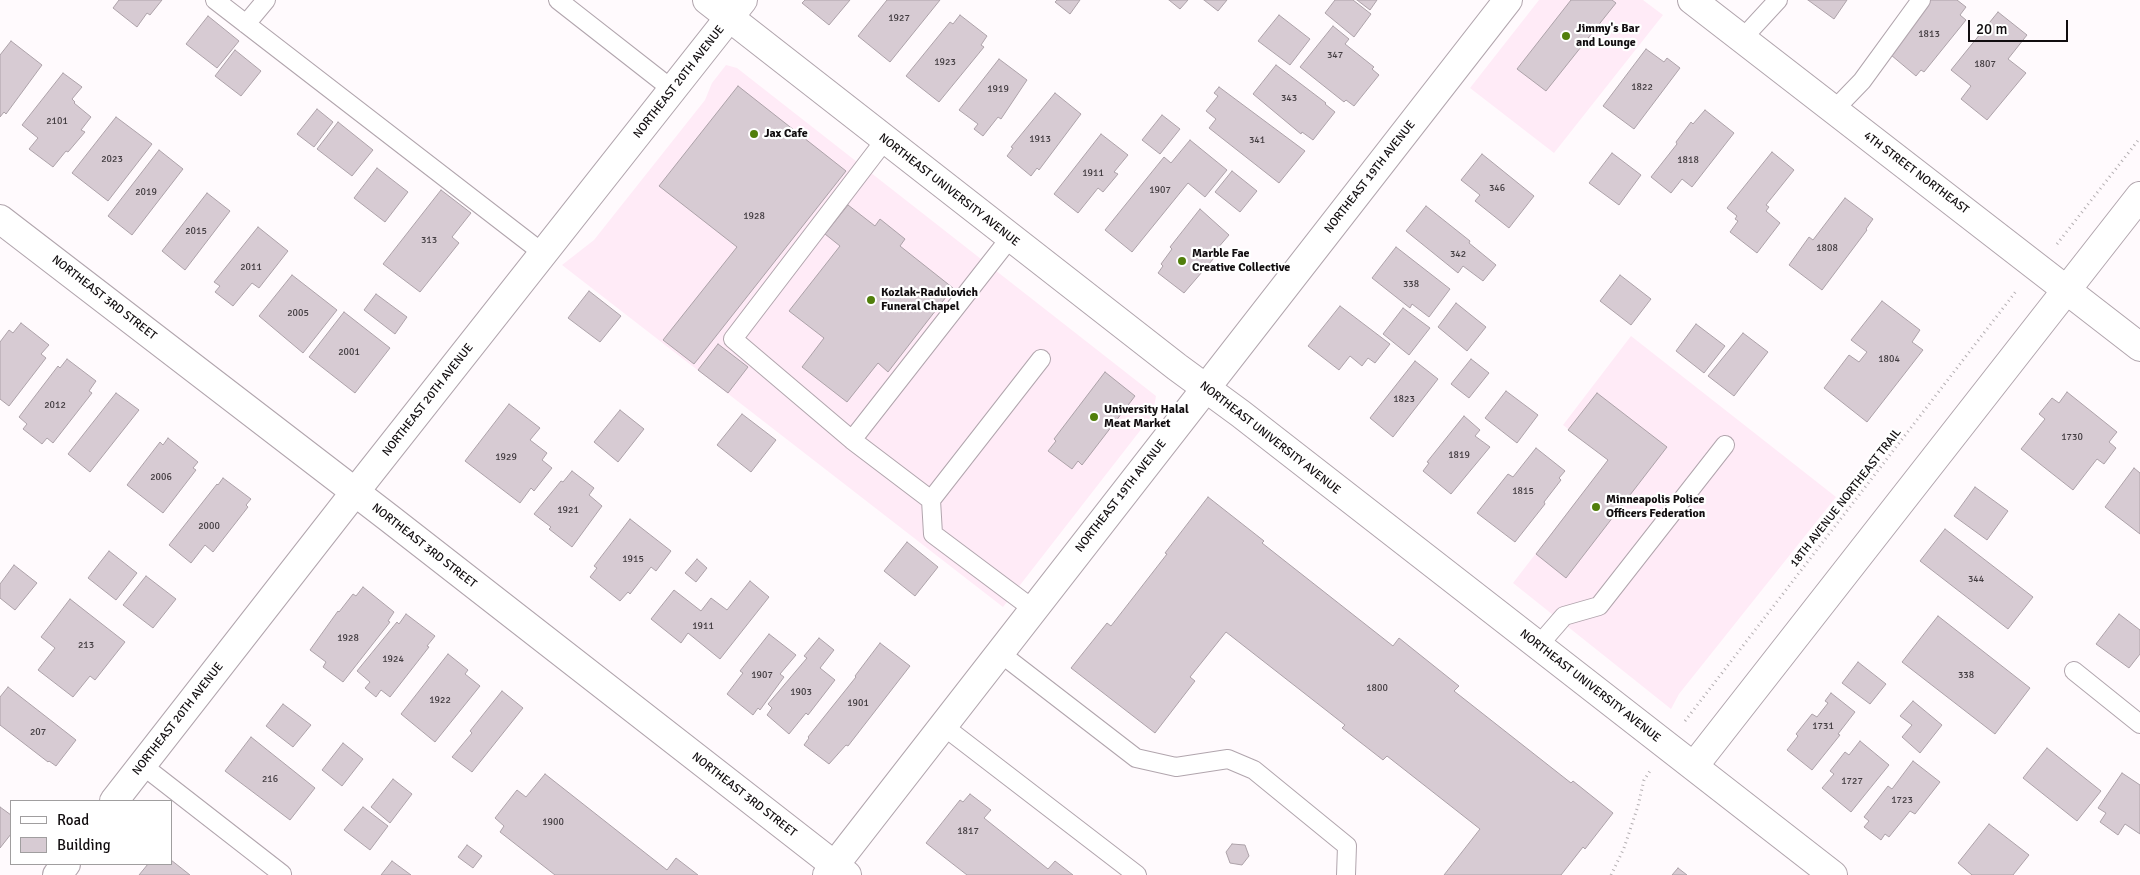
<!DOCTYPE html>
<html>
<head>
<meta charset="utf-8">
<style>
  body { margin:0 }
  #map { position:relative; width:2140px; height:875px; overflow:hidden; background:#fffafd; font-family:Signika,sans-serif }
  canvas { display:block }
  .legend { position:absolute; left:10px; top:800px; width:162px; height:65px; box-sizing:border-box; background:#fff; border:1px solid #a09e9f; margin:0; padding:6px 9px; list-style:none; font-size:15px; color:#110d0f }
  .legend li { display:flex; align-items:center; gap:10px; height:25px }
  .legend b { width:25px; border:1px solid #a09e9f }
  .scale { position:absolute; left:1968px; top:20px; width:100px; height:22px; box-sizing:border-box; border:2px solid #110d0f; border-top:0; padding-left:6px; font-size:15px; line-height:18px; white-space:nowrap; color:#110d0f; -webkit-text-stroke:4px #fff; paint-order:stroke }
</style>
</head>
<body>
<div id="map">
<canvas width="2140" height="875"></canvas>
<ul class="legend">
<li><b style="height:6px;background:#fff"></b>Road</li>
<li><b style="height:14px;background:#d7cbd3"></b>Building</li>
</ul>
<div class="scale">20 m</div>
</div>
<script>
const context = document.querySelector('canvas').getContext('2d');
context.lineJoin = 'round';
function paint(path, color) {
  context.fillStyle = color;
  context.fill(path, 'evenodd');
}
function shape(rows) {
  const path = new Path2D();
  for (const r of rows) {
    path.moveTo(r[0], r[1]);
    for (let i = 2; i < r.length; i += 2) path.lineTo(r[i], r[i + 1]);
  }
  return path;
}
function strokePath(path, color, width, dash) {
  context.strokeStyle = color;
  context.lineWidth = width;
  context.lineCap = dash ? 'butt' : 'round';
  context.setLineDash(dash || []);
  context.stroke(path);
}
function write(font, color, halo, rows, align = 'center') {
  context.font = font + ' Signika,sans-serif';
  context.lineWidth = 4.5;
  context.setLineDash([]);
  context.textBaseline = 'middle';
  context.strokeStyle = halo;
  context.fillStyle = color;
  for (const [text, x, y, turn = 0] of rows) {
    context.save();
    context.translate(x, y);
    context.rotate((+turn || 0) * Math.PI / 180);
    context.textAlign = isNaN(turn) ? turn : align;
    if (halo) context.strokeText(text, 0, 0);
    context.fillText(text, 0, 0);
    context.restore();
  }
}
paint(shape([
  [1539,0,1643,0,1663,15,1554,153,1470,88],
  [726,65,737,68,1156,396,1153,414,1003,607,562,265,594,240,705,100,712,83],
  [1631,336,1836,497,1679,694,1671,709,1513,583,1608,460,1563,425]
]), '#ffebf7');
const building = shape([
  [119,0,162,0,150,15,147,13,137,27,113,8,119,0],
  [805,0,850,0,829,25,802,3,805,0],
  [887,0,940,0,890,62,858,36,887,0],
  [1057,0,1080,0,1070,14,1055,2,1057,0],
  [1169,0,1188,0,1180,9,1169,0],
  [1204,0,1227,0,1218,11,1204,0],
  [1335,0,1353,0,1371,14,1354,37,1325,13,1335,0],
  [1357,0,1377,0,1370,10,1357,0],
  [1571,0,1612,0,1616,3,1546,91,1517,69,1571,0],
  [1808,0,1847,0,1834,19,1808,0],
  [1930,0,1957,0,1966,7,1960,15,1966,20,1924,72,1921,70,1916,76,1891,55,1891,47,1930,0],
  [1998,12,2027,35,2008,59,2026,73,1987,120,1961,99,1971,86,1951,70,1998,12],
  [960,15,987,36,981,45,984,47,939,102,906,76,950,22,953,24,960,15],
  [1279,15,1310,39,1290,65,1258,41,1279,15],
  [208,16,239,41,217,68,186,44,208,16],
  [1333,26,1349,39,1345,44,1374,67,1372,69,1379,75,1354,106,1346,100,1344,102,1300,67,1333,26],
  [11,41,42,65,6,114,4,112,0,117,0,55,11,41],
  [1646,49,1664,62,1667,58,1680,68,1634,129,1603,106,1646,49],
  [235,50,261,71,241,96,215,76,235,50],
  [999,59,1027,80,1001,119,998,117,983,136,974,129,978,124,959,110,999,59],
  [1276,65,1326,103,1325,104,1335,112,1313,140,1302,132,1301,134,1253,94,1276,65],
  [63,73,82,87,72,99,75,102,74,103,91,117,81,130,85,132,68,152,66,151,53,167,29,149,38,138,22,125,63,73],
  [738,86,846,171,694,364,663,340,737,247,659,186,738,86],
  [1219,87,1305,151,1279,183,1209,128,1216,119,1206,111,1218,96,1214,93,1219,87],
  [1055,93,1081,114,1039,170,1037,168,1031,176,1007,156,1013,148,1011,147,1055,93],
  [317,109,333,122,314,147,297,134,317,109],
  [1705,110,1734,133,1692,187,1682,179,1671,193,1651,177,1677,144,1676,142,1691,122,1693,124,1705,110],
  [1162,115,1180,129,1160,154,1142,140,1162,115],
  [116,117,152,144,108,201,72,173,116,117],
  [338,122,373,150,352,176,317,149,338,122],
  [1101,134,1128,155,1114,172,1118,174,1103,192,1098,188,1078,213,1054,194,1101,134],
  [1190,140,1227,170,1205,197,1188,183,1132,252,1105,230,1164,157,1171,163,1190,140],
  [159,150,183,169,132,235,108,216,159,150],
  [1772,152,1794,170,1766,205,1769,207,1766,211,1780,223,1757,253,1730,232,1738,221,1735,219,1737,216,1727,208,1772,152],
  [1612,153,1641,175,1619,205,1589,183,1612,153],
  [1482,154,1534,196,1509,228,1475,201,1480,195,1461,180,1482,154],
  [377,168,408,192,385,222,354,198,377,168],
  [1232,171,1257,191,1240,212,1215,192,1232,171],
  [441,190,471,213,452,237,459,243,420,292,383,264,441,190],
  [207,193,230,211,185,270,162,251,207,193],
  [1845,198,1873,219,1866,229,1867,230,1822,290,1789,265,1809,237,1813,240,1845,198],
  [848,205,875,226,880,219,905,239,900,246,953,288,888,372,878,363,847,402,802,367,824,338,789,311,840,246,825,234,848,205],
  [1426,206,1470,241,1469,243,1496,265,1483,281,1463,266,1458,273,1406,231,1426,206],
  [1200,209,1229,235,1217,249,1220,251,1184,293,1158,273,1163,266,1161,264,1172,249,1170,247,1200,209],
  [258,227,288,251,259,288,252,283,233,306,215,292,220,286,214,282,258,227],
  [1396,247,1450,289,1429,317,1412,304,1410,308,1372,278,1396,247],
  [292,275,337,310,303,353,259,316,292,275],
  [1620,275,1651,299,1631,325,1600,301,1620,275],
  [589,291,621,316,600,342,568,318,589,291],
  [376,294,407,317,395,334,364,310,376,294],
  [1882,301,1920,330,1912,342,1923,350,1867,422,1824,388,1849,355,1859,362,1867,352,1851,340,1882,301],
  [1456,303,1486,327,1467,351,1438,327,1456,303],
  [1340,306,1390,344,1375,363,1368,358,1362,366,1350,356,1339,370,1308,346,1340,306],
  [1403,308,1430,328,1409,355,1383,334,1403,308],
  [344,312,390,348,355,393,309,357,344,312],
  [21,323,49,345,41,354,46,358,9,406,0,399,0,342,9,330,13,333,21,323],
  [1696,324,1725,346,1704,373,1676,351,1696,324],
  [1743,333,1768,352,1734,396,1708,376,1743,333],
  [718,344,748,367,728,393,698,370,718,344],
  [67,359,96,381,89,391,92,393,53,443,47,438,42,444,23,429,27,424,19,417,58,366,60,368,67,359],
  [1471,359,1489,373,1469,398,1451,384,1471,359],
  [1415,361,1438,379,1393,437,1370,418,1415,361],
  [1105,372,1135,396,1082,465,1078,461,1072,469,1048,451,1056,441,1054,439,1105,372],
  [1506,391,1538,415,1517,443,1485,418,1506,391],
  [2067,392,2117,432,2109,442,2116,448,2104,464,2097,459,2073,490,2021,449,2045,419,2039,414,2052,398,2059,403,2067,392],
  [116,393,139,410,90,472,68,454,116,393],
  [1597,393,1667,447,1566,578,1536,554,1608,460,1568,430,1597,393],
  [509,404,540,428,530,440,547,453,542,460,552,468,534,491,531,488,520,503,465,461,509,404],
  [620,410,644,429,618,462,594,442,620,410],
  [742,414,776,440,751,472,717,445,742,414],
  [1464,416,1480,430,1475,436,1490,447,1451,494,1423,471,1429,463,1427,462,1464,416],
  [168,438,198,462,193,468,196,470,163,513,127,485,160,442,163,445,168,438],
  [1536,448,1565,471,1559,478,1561,480,1544,502,1545,504,1515,542,1477,513,1508,474,1513,477,1536,448],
  [2134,468,2140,473,2140,534,2105,507,2134,468],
  [572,471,594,488,589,495,602,506,572,547,549,529,551,527,534,514,561,481,563,482,572,471],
  [223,478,251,499,246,505,248,507,213,552,205,545,191,563,169,545,217,484,218,485,223,478],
  [1975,487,2008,511,1987,540,1954,516,1975,487],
  [1208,497,1264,541,1262,543,1393,646,1399,638,1459,686,1454,691,1571,783,1573,781,1613,813,1585,849,1583,847,1561,875,1444,875,1480,829,1387,756,1383,760,1342,728,1345,725,1226,632,1190,677,1195,681,1155,733,1071,668,1107,623,1111,626,1167,554,1165,553,1208,497],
  [630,519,671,551,656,571,651,567,630,594,628,592,620,601,590,577,597,568,594,566,630,519],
  [1945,529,2033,597,2008,629,1920,561,1945,529],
  [907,542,938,567,915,596,884,571,907,542],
  [109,551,137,573,116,600,88,578,109,551],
  [697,559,707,568,696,582,685,573,697,559],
  [14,565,37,583,15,610,0,598,0,584,14,565],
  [146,576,176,599,153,628,123,605,146,576],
  [750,581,769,597,720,659,688,633,681,643,651,619,674,590,701,611,711,598,727,610,750,581],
  [363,587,394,612,388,621,390,622,343,682,323,667,326,662,310,650,338,611,339,612,353,594,356,596,363,587],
  [70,599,125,642,95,680,90,676,73,697,38,670,55,648,41,637,70,599],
  [406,614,435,636,427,646,429,647,390,697,381,690,376,697,365,688,370,682,357,671,397,622,399,624,406,614],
  [2119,614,2140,630,2140,654,2129,668,2096,644,2119,614],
  [1938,616,2030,688,1995,734,1902,662,1938,616],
  [769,634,796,655,780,674,784,677,773,692,760,710,758,708,753,715,727,694,743,673,740,671,769,634],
  [819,638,834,650,820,668,835,680,808,715,806,713,789,734,767,715,772,708,768,704,807,658,804,656,819,638],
  [880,643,910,666,848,746,846,745,829,764,804,745,809,738,808,737,856,677,855,676,880,643],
  [448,654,468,670,465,674,480,686,435,742,401,714,448,654],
  [1858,662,1886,684,1870,704,1842,683,1858,662],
  [8,687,76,740,56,766,49,761,48,762,0,725,0,697,8,687],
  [502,691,523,708,472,772,452,757,472,733,470,731,502,691],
  [1831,693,1855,712,1838,734,1840,735,1812,770,1787,750,1798,736,1796,734,1812,714,1817,717,1828,703,1825,701,1831,693],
  [1913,701,1942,725,1920,753,1902,737,1912,725,1900,716,1913,701],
  [283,704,311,725,293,747,266,726,283,704],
  [251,737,315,788,290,820,225,771,251,737],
  [1860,741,1889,765,1851,812,1822,788,1834,774,1830,771,1845,752,1849,755,1860,741],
  [343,743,363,759,342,786,322,770,343,743],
  [2047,748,2101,791,2077,821,2023,778,2047,748],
  [1913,761,1940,782,1915,814,1910,811,1889,837,1885,834,1881,840,1864,827,1869,821,1864,817,1888,786,1892,789,1913,761],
  [2122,773,2140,785,2140,834,2125,824,2118,835,2100,822,2106,813,2098,808,2122,773],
  [545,774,667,870,676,858,698,875,555,875,500,832,504,826,495,818,517,790,526,797,545,774],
  [393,779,412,794,390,823,371,807,393,779],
  [970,794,991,810,984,818,1048,869,1055,861,1073,875,967,875,926,843,960,800,963,802,970,794],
  [0,807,11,815,11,834,0,848,0,807],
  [363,807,388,826,370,850,344,830,363,807],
  [1989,824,2029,855,2013,875,1972,875,1958,863,1989,824],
  [1232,844,1245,845,1249,856,1242,865,1230,863,1226,852,1232,844],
  [467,845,482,856,473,868,458,857,467,845],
  [171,860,190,875,139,875,148,864,171,864,171,860],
  [392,861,411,875,381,875,392,861],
  [1678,868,1687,875,1672,875,1678,868]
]);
paint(building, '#d7cbd3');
strokePath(building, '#ada2a9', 1);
const service = shape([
  [215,0,544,254],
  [558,0,673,90],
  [246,24,266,0],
  [1742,39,1778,0],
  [1834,110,1862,81,1921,0],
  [1010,238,852,440,931,500,1041,359],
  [852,440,733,339,885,140],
  [931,500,933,534,1033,609],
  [1538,646,1564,616,1599,606,1725,445],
  [1000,653,1136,758,1176,767,1228,759,1254,770,1347,846,1346,875],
  [2074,671,2140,724],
  [942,725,1137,875],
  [142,765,282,874]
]);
const minor = shape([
  [1692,0,2140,347],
  [0,219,389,518,847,875],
  [1694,766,2140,196],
  [114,801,355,492,743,0],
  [57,875,66,864],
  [827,875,1508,0]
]);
const secondary = shape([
  [707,0,1177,367,1241,414,1833,875]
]);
strokePath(service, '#b1a5ad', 20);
strokePath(minor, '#b1a5ad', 30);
strokePath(secondary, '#b1a5ad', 30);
strokePath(shape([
  [2057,244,2140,138],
  [1685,721,2017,290],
  [1611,875,1624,848,1638,806,1644,780,1650,771]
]), '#b4afb2', 3, [1, 4]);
strokePath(service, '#fff', 18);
strokePath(minor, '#fff', 28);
strokePath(secondary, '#fff', 28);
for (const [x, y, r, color] of [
  [1566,36,5,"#517f0b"],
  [754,134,5,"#517f0b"],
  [1182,261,5,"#517f0b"],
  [871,300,5,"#517f0b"],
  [1094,417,5,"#517f0b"],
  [1596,507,5,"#517f0b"]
]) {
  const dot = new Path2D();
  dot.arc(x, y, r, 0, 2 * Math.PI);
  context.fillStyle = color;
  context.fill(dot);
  strokePath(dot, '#fff', 2);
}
write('10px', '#423c40', null, [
  ["1927",899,18],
  ["1813",1929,34],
  ["347",1335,55],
  ["1923",945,62],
  ["1807",1985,64],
  ["1822",1642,87],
  ["1919",998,89],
  ["343",1289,98],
  ["2101",57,121],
  ["1913",1040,139],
  ["341",1257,140],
  ["2023",112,159],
  ["1818",1688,160],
  ["1911",1093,173],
  ["346",1497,188],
  ["1907",1160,190],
  ["2019",146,192],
  ["1928",754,216],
  ["2015",196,231],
  ["313",429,240],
  ["1808",1827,248],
  ["342",1458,254],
  ["2011",251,267],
  ["338",1411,284],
  ["2005",298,313],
  ["2001",349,352],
  ["1804",1889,359],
  ["1823",1404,399],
  ["2012",55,405],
  ["1730",2072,437],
  ["1819",1459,455],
  ["1929",506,457],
  ["2006",161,477],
  ["1815",1523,491],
  ["1921",568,510],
  ["2000",209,526],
  ["1915",633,559],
  ["344",1976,579],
  ["1911",703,626],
  ["1928",348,638],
  ["213",86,645],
  ["1924",393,659],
  ["1907",762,675],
  ["338",1966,675],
  ["1800",1377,688],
  ["1903",801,692],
  ["1922",440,700],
  ["1901",858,703],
  ["1731",1823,726],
  ["207",38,732],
  ["216",270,779],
  ["1727",1852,781],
  ["1723",1902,800],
  ["1900",553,822],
  ["1817",968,831]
]);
write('bold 12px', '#110d0f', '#fff', [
  ["Jimmy's Bar",1576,29],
  ["and Lounge",1576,43],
  ["Jax Cafe",764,134],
  ["Marble Fae",1192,254],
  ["Creative Collective",1192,268],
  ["Kozlak-Radulovich",881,293],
  ["Funeral Chapel",881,307],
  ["University Halal",1104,410],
  ["Meat Market",1104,424],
  ["Minneapolis Police",1606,500],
  ["Officers Federation",1606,514]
], 'left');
write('12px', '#110d0f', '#fff', [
  ["NORTHEAST 20TH AVENUE",679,82,-52],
  ["4TH STREET NORTHEAST",1916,173,37],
  ["NORTHEAST 19TH AVENUE",1370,177,-52],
  ["NORTHEAST UNIVERSITY AVENUE",949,190,38],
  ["NORTHEAST 3RD STREET",104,298,38],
  ["NORTHEAST 20TH AVENUE",428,400,-52],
  ["NORTHEAST UNIVERSITY AVENUE",1270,438,38],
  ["NORTHEAST 19TH AVENUE",1121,496,-52],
  ["18TH AVENUE NORTHEAST TRAIL",1846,498,-52],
  ["NORTHEAST 3RD STREET",424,546,38],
  ["NORTHEAST UNIVERSITY AVENUE",1590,686,38],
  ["NORTHEAST 20TH AVENUE",178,719,-52],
  ["NORTHEAST 3RD STREET",744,795,38]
]);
</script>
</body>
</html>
